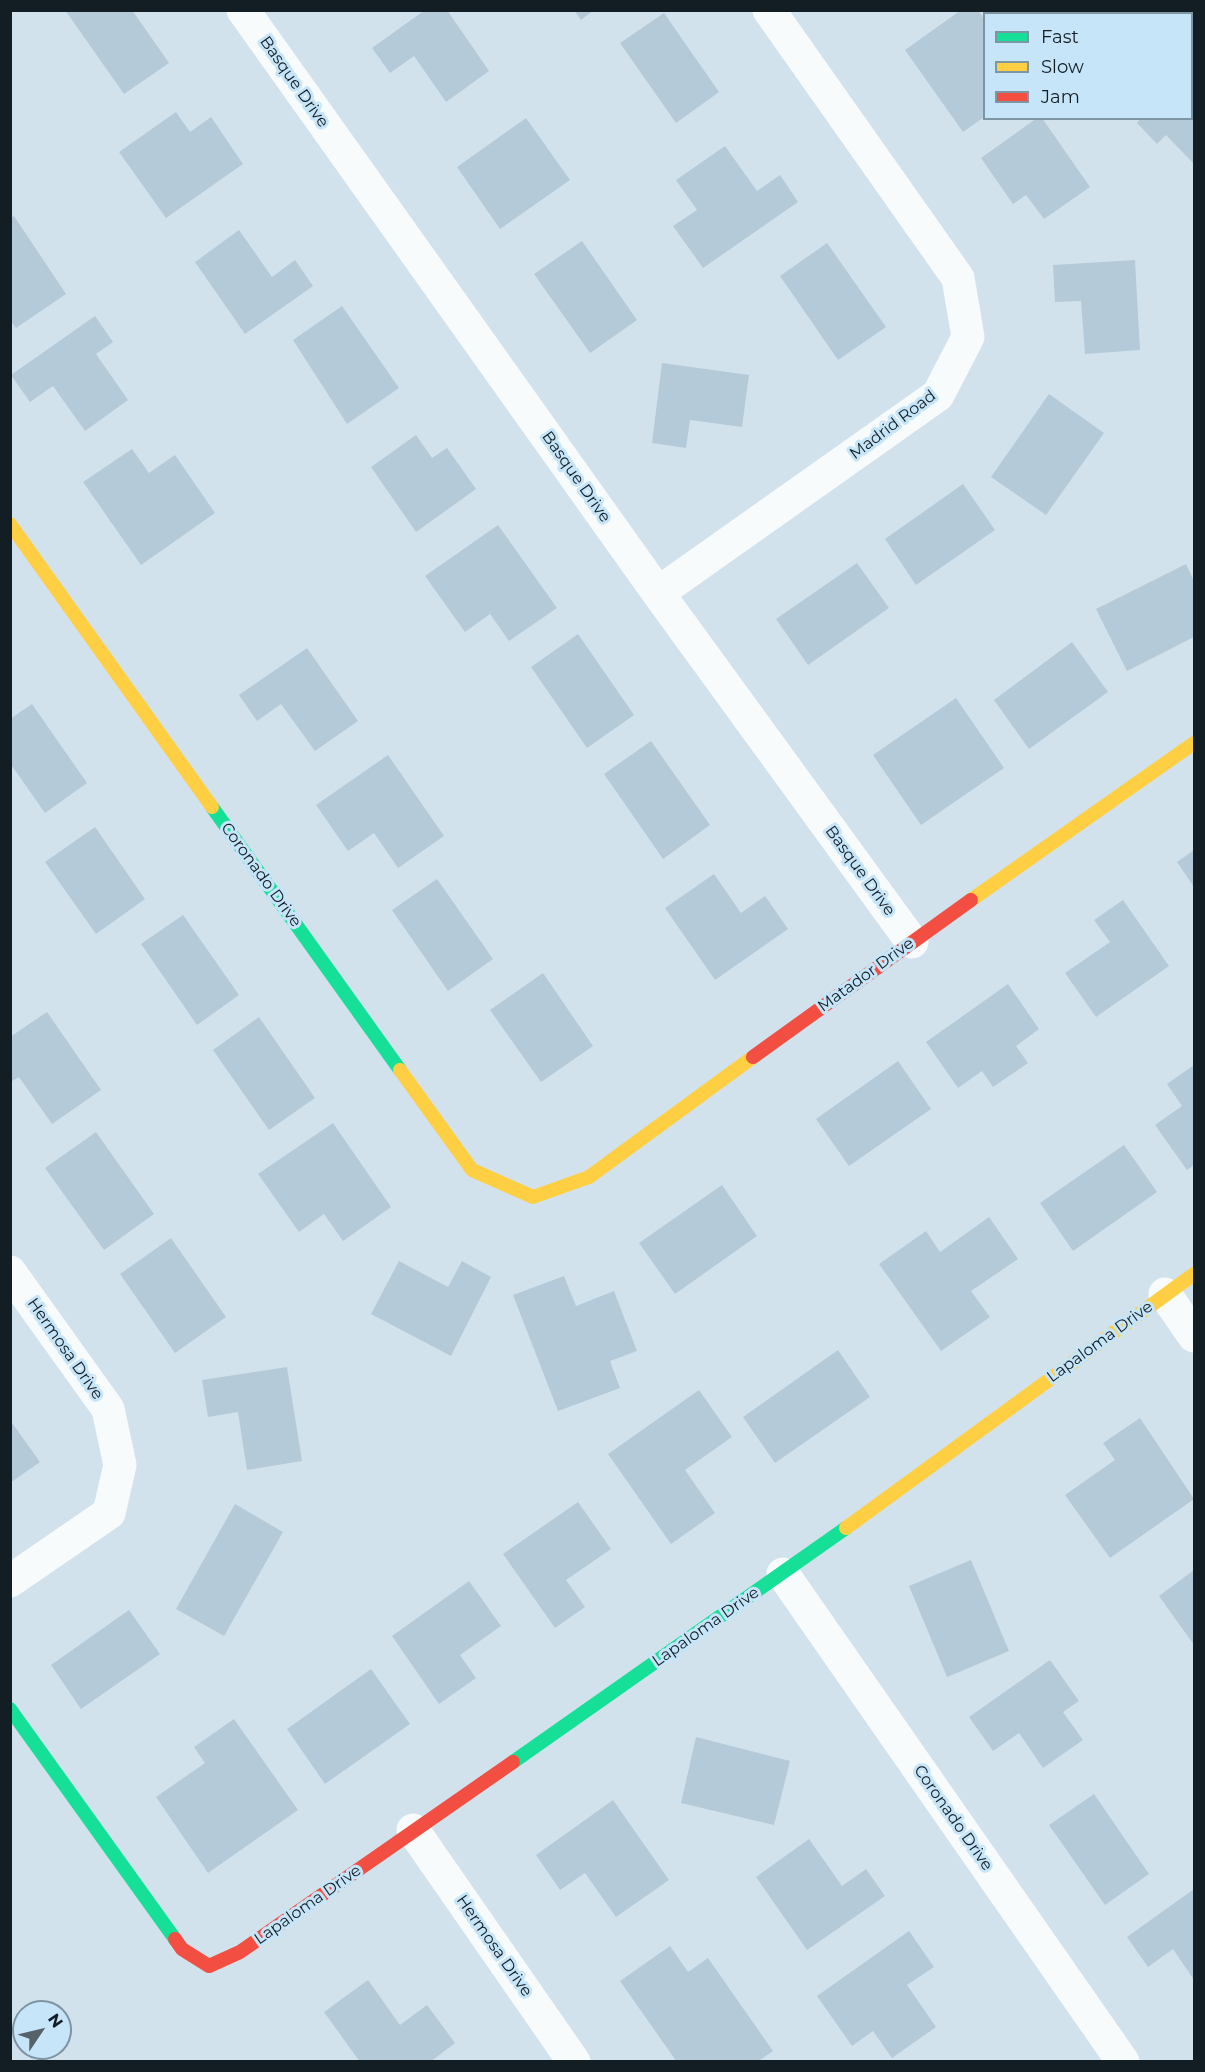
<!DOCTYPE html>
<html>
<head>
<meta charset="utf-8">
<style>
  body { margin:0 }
  #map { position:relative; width:1205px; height:2072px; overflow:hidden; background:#d1e2ed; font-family:Montserrat,sans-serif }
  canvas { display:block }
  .frame { position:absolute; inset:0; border:12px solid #121d24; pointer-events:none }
  .legend { position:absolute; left:983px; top:12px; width:210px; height:108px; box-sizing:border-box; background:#c6e5f8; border:2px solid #7e95a3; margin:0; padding:8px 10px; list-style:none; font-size:18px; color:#121d24 }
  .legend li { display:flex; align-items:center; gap:12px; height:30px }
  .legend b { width:30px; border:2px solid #7e95a3 }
  .north { position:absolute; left:12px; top:2000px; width:60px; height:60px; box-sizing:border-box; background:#c6e5f8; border:2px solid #7e95a3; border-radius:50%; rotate:55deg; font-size:16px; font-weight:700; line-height:24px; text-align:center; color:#121d24 }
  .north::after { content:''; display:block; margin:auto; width:21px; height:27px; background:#55626a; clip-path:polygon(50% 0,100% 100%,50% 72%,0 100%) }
</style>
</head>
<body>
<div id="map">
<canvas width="1205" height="2072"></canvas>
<div class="frame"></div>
<ul class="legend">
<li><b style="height:8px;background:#16e098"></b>Fast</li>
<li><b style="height:8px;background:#ffcf43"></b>Slow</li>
<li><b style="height:8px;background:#f24e42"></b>Jam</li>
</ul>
<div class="north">N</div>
</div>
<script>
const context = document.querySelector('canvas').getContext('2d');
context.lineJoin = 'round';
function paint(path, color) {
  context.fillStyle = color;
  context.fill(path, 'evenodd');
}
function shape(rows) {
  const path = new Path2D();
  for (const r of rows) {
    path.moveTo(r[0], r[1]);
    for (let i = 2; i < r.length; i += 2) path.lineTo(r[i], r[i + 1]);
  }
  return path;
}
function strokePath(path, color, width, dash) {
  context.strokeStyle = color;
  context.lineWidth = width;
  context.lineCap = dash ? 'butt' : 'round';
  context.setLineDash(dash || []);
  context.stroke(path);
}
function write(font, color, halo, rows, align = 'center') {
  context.font = font + ' Montserrat,sans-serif';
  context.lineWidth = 6;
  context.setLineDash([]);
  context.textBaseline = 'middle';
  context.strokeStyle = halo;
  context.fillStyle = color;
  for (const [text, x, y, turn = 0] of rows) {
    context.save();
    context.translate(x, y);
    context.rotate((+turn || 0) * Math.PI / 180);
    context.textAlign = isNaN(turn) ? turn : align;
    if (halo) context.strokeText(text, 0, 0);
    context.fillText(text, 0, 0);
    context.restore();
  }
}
paint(shape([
  [65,10,132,10,169,63,124,94],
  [425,10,447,10,489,71,446,102,414,56,390,73,372,48],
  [574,10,594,10,581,20],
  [961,10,978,10,984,19,984,117,963,132,905,50],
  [1073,10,1136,10,1138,14,1075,14],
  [664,13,719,92,676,123,620,43],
  [1194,66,1194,164,1166,135,1157,144,1137,123,1141,118,1192,118,1192,69],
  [176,112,190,132,211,117,243,164,166,218,119,152],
  [526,118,570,180,500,229,457,167],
  [1037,118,1042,118,1090,187,1044,219,1026,195,1013,204,981,158],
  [725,146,757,191,780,175,798,202,703,268,673,226,697,210,676,180],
  [14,216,66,294,16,328,10,320,10,218],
  [239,230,272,277,295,260,313,286,245,334,195,262],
  [582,241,637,320,590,353,534,274],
  [827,243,886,327,838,360,780,276],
  [1135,260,1140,350,1085,354,1081,301,1055,302,1053,265],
  [342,306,399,388,347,424,293,340],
  [95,316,113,342,96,354,128,400,85,431,53,386,30,402,11,375],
  [662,363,749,375,742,427,690,420,686,448,652,443],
  [1049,394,1104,433,1046,515,991,477],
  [416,435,432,458,447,448,476,489,416,532,371,467],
  [132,449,149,473,175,455,215,513,141,565,83,482],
  [963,484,995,530,916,585,885,539],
  [498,525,557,608,509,641,490,614,465,632,425,576],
  [857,563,889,608,808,665,776,619],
  [1186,564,1194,581,1194,637,1127,671,1096,609],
  [578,634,634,715,587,748,531,667],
  [1072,642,1108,692,1029,749,994,700],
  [307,648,358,721,315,751,281,704,257,721,239,695],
  [956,698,1004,768,921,825,873,755],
  [32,704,87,783,45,813,10,763,10,719],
  [651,741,710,825,663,859,604,774],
  [388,755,444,836,398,868,374,833,348,851,316,805],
  [95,827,145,899,96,934,45,862],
  [1194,850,1194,887,1177,862],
  [714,874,741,913,765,896,788,929,715,980,665,908],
  [437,879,493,959,448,991,392,910],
  [1123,900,1169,966,1096,1017,1065,973,1110,942,1094,920],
  [183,915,239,995,197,1025,141,944],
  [543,973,593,1046,541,1082,490,1010],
  [1008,984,1039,1029,1016,1046,1028,1063,993,1087,982,1071,958,1088,926,1042],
  [47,1012,101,1090,52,1124,19,1077,10,1082,10,1037],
  [259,1017,315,1098,269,1130,213,1050],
  [898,1061,931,1109,849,1166,816,1119],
  [1194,1065,1194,1165,1187,1170,1155,1125,1182,1106,1167,1084],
  [333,1123,391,1207,343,1241,324,1214,299,1232,258,1174],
  [96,1132,154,1214,104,1250,45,1168],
  [1124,1145,1157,1192,1073,1251,1040,1203],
  [722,1185,757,1236,675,1294,639,1243],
  [989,1217,1018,1259,971,1291,990,1317,941,1351,879,1264,926,1231,940,1252],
  [171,1238,226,1317,175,1353,120,1274],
  [399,1261,448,1287,462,1261,491,1277,451,1356,371,1314],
  [564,1276,576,1306,614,1291,637,1351,610,1361,620,1388,558,1411,513,1295],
  [838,1350,870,1397,775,1463,743,1417],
  [287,1367,302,1461,247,1470,238,1412,208,1417,202,1380],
  [699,1390,732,1437,685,1470,715,1513,671,1544,608,1454],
  [1140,1418,1194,1499,1110,1558,1065,1495,1115,1460,1103,1443],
  [10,1420,40,1462,10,1483],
  [578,1502,611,1549,566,1580,585,1607,555,1628,503,1554],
  [235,1504,283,1532,224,1636,176,1609],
  [971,1560,1009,1651,947,1677,909,1586],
  [1194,1570,1194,1645,1159,1596],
  [469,1581,501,1626,460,1655,476,1678,439,1704,392,1636],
  [129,1610,160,1654,81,1709,51,1665],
  [1050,1660,1079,1701,1063,1712,1083,1740,1043,1768,1019,1733,993,1751,969,1717],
  [371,1669,410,1724,325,1784,287,1729],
  [234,1719,298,1810,208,1873,156,1797,205,1763,194,1747],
  [696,1737,790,1761,774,1825,681,1803],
  [1094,1794,1149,1874,1105,1905,1049,1825],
  [613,1800,669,1880,616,1917,585,1873,560,1890,536,1855],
  [809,1839,842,1886,866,1869,885,1896,807,1950,756,1877],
  [1194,1889,1194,1980,1173,1949,1148,1967,1127,1937],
  [909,1931,934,1967,907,1985,936,2027,892,2058,873,2031,852,2046,817,1996],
  [670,1946,688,1972,708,1958,773,2051,757,2062,677,2062,620,1981],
  [368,1980,400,2025,427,2005,455,2043,430,2062,360,2062,324,2012]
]), '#b4cad8');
strokePath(shape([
  [243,10,658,593,912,942],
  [658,593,938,395,968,337,958,278,769,10],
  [10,1272,108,1409,120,1465,109,1513,10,1581],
  [1165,1294,1194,1336],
  [783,1574,1123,2062],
  [413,1830,574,2062]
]), '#f8fbfc', 33);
strokePath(shape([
  [212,807,400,1070],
  [10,1709,175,1939],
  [513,1762,846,1528]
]), '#16e098', 14);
strokePath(shape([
  [10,524,212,807],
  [971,900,1194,743],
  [400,1070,472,1170,533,1197,589,1177,753,1057],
  [846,1528,1194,1274]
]), '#ffcf43', 14);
strokePath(shape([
  [753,1057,971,900],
  [175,1939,182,1949,209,1966,240,1952,513,1762]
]), '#f24e42', 14);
write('16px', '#121d24', '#c6e5f8', [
  ["Basque Drive",294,82,55],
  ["Madrid Road",893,425,-37],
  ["Basque Drive",576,477,55],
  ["Basque Drive",860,871,54],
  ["Coronado Drive",261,875,54],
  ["Matador Drive",866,975,-36],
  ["Lapaloma Drive",1100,1342,-36],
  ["Hermosa Drive",65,1349,55],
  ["Lapaloma Drive",706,1627,-35],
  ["Coronado Drive",953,1818,55],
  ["Lapaloma Drive",308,1905,-35],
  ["Hermosa Drive",494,1946,55]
]);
</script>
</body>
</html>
